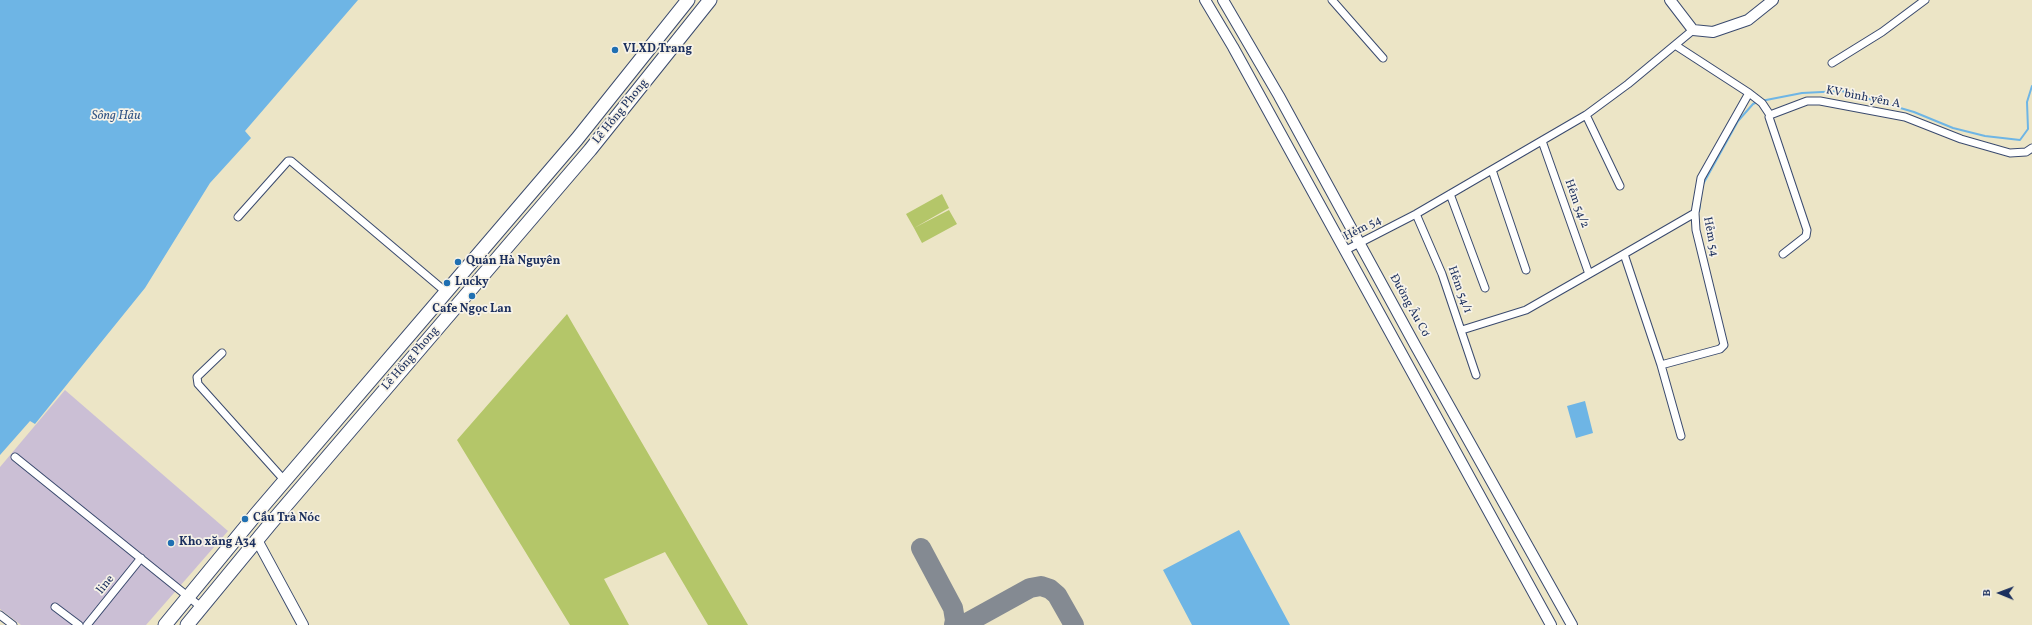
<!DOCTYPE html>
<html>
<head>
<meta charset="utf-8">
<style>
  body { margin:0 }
  #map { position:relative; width:2032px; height:625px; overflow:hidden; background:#ece5c6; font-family:Vollkorn,serif }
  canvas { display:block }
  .north { position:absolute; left:1980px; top:573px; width:40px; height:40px; -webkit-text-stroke:3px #f7f3e8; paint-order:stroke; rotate:271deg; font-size:11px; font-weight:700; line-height:16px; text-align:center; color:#1b2f5e }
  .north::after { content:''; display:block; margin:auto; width:14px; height:18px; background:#1b2f5e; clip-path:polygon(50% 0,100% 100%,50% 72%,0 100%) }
</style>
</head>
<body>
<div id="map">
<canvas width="2032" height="625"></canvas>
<div class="north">B</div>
</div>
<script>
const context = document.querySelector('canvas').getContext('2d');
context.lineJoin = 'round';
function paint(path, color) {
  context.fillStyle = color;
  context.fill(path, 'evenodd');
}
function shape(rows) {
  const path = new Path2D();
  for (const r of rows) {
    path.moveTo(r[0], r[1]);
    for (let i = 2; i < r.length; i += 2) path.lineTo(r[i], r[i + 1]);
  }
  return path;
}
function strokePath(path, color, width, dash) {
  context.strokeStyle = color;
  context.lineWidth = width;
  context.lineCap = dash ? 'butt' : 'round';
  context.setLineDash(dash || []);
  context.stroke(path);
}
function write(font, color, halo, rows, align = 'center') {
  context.font = font + ' Vollkorn,serif';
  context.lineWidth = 3.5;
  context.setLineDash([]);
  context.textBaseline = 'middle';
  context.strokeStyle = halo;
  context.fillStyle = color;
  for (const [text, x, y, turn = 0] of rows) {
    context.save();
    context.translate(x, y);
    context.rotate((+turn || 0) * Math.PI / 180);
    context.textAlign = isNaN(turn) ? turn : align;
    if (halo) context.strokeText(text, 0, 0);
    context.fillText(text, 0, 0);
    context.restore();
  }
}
paint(shape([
  [65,390,228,531,146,625,21,625,0,609,0,467]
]), '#cbbfd5');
paint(shape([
  [942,194,949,208,914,228,906,214],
  [949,210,957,224,922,243,914,228],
  [567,314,748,625,708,625,665,552,604,579,629,625,570,625,457,440]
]), '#b4c669');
paint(shape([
  [0,0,358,0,245,131,251,138,210,183,145,288,35,424,30,421,0,455],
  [1585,401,1593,433,1576,438,1567,406],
  [1239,530,1290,625,1192,625,1163,570]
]), '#6eb5e5');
strokePath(shape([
  [1761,101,1802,93,1842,91,1914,112,1953,128,1985,136,2020,140,2028,129,2027,102,2032,86],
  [1702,186,1738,121,1753,104,1757,102],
  [1699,211,1700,205]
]), '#6eb5e5', 2);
strokePath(shape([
  [921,548,953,608,955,620,954,625],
  [963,625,1030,588,1041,586,1050,589,1057,595,1074,625]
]), '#848a92', 20);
const street = shape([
  [1332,0,1383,58],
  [1832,63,1882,32,1925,0],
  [1749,93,1762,103,1770,115],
  [1586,115,1620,186],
  [1542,141,1589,274],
  [1492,170,1526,270],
  [1450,194,1485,288],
  [1416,214,1442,274,1476,375],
  [238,217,288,161,291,161,446,292],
  [1344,251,1416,214,1586,115,1628,84,1693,30],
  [1624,254,1695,213],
  [1783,254,1806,236,1807,230,1769,117,1770,115,1807,101,1820,101,1905,117,1961,139,2010,153,2026,152,2032,148],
  [1462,330,1526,310,1624,254,1661,365,1681,436],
  [222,353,197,377,198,384,285,481],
  [1661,365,1720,349,1724,345,1696,230,1695,213,1701,178,1749,93,1675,45],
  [15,457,201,607],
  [55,607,79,625],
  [0,615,13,625],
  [87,625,141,558]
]);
const secondary = shape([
  [1205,0,1233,47,1551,625],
  [1223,0,1279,96,1415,345,1572,625],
  [1670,0,1693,30,1713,32,1748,20,1773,0],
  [257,540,303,625]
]);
const highway = shape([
  [165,625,257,513,577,139,688,0],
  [187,625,271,523,590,150,710,0]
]);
strokePath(street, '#3a4a6e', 9);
strokePath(secondary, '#3a4a6e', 12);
strokePath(highway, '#3a4a6e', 15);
strokePath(street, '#fff', 7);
strokePath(secondary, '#fff', 10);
strokePath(highway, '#fff', 13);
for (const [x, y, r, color] of [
  [615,50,4,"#1f6fb2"],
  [458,262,4,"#1f6fb2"],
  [447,283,4,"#1f6fb2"],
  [472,296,4,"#1f6fb2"],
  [245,519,4,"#1f6fb2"],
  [171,543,4,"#1f6fb2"]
]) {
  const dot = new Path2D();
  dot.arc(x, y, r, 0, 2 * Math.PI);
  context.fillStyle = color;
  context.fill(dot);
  strokePath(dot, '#f7f3e8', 1.5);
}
write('bold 12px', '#1b2f5e', '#f7f3e8', [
  ["VLXD Trang",623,50],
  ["Quán Hà Nguyên",466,262],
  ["Lucky",455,283],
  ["Cafe Ngọc Lan",472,310,"center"],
  ["Cầu Trà Nóc",253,519],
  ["Kho xăng A34",179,543]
], 'left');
write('12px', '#1b2f5e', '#f7f3e8', [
  ["KV bình yên A",1863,98,11],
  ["Lê Hồng Phong",621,112,-51],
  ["Hẻm 54/2",1576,204,70],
  ["Hẻm 54",1363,229,-27],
  ["Hẻm 54",1710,237,79],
  ["Hẻm 54/1",1459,290,70],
  ["Đường Âu Cơ",1409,306,61],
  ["Lê Hồng Phong",411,359,-49],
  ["line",106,585,-51]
]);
write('italic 13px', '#345786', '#f7f3e8', [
  ["Sông Hậu",116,117]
]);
</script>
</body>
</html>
